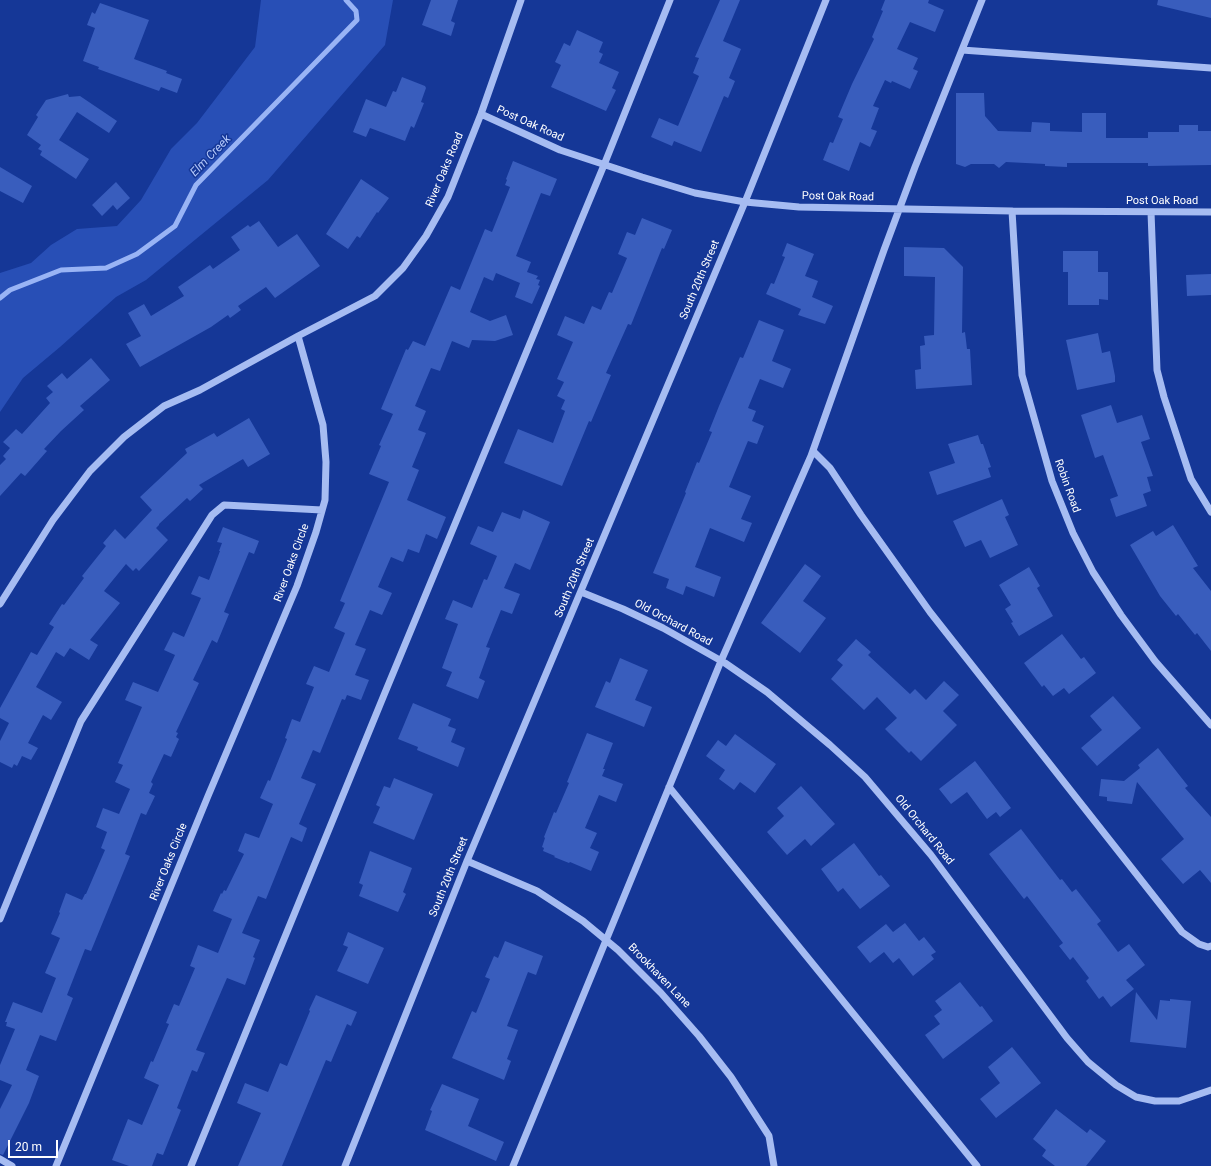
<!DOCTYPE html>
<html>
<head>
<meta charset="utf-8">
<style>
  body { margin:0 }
  #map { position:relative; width:1211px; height:1166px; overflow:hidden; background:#153797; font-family:Roboto,sans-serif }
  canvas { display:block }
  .scale { position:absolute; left:8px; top:1140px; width:50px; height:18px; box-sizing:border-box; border:2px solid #fff; border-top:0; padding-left:5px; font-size:12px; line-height:14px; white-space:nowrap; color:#fff; -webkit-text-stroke:3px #153797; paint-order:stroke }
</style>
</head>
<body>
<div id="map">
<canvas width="1211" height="1166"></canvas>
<div class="scale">20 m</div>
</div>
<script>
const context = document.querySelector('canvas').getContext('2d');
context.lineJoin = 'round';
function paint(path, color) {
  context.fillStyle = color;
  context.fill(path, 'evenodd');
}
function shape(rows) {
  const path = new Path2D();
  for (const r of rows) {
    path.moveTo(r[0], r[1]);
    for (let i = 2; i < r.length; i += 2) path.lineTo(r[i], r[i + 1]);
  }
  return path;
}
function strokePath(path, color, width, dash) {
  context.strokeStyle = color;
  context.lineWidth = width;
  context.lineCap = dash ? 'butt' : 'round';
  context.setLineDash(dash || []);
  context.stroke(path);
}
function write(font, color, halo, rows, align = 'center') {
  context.font = font + ' Roboto,sans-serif';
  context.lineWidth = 3;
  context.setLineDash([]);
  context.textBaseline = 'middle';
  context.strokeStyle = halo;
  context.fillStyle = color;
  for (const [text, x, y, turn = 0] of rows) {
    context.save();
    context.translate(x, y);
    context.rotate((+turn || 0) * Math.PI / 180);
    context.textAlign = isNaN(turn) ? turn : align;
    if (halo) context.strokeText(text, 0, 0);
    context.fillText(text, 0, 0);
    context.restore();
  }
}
paint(shape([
  [261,0,393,0,385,45,268,180,146,280,116,297,60,347,23,378,0,412,0,273,31,263,51,245,77,229,117,226,141,200,171,149,197,123,255,47]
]), '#284fb6');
strokePath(shape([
  [0,298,10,290,61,270,106,268,137,254,175,226,196,185,357,20,356,11,346,0]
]), '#99b4f5', 5);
paint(shape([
  [431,0,458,0,451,21,455,23,451,36,422,25],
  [720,0,740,0,723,41,741,49,729,78,735,81,728,98,724,96,701,152,674,141,672,146,651,137,659,118,678,126,699,76,693,73,699,58,695,57],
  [885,0,929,0,928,3,944,10,935,32,910,22,897,49,918,58,913,69,918,71,910,89,892,81,891,83,885,80,873,106,879,108,871,129,877,131,870,147,860,142,849,171,823,160,830,142,833,143,843,119,838,117,852,84,874,39,872,37,883,11,881,10],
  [1158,0,1211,0,1211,18,1157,5],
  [100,3,149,20,134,59,167,71,166,73,182,79,177,93,161,87,159,91,98,69,99,67,83,61,95,28,87,25,92,12,95,14],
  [577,30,603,42,599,52,603,54,599,63,619,72,612,88,616,90,606,111,551,87,561,65,555,62,564,43,570,46],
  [402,77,425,86,426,88,421,102,424,103,414,128,411,126,405,141,370,128,366,137,353,132,366,99,386,107,393,91,396,92],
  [956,93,984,93,985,116,998,131,1031,132,1032,122,1050,123,1050,131,1082,132,1082,113,1106,113,1106,138,1148,138,1148,132,1179,132,1179,125,1198,125,1198,131,1211,131,1211,165,1148,166,1148,163,1067,163,1067,167,1045,166,1045,164,1006,162,999,168,994,164,971,164,965,167,956,164],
  [68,94,69,97,80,96,117,121,109,133,77,112,59,140,89,159,76,179,40,155,42,151,38,149,41,145,27,135,38,117,36,115,46,100],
  [513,161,557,179,550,196,541,193,516,256,531,262,527,272,538,276,536,279,540,280,538,285,540,286,532,304,515,297,520,283,496,273,493,281,484,277,470,312,490,321,506,315,513,335,495,341,472,340,469,348,452,341,440,371,431,368,415,406,426,411,418,430,426,433,412,467,419,470,407,500,446,517,437,539,426,534,419,553,408,549,403,562,391,557,378,587,392,593,382,615,370,610,355,645,366,649,355,675,369,680,361,700,347,695,345,700,342,699,320,753,313,750,301,778,316,784,299,824,307,828,302,842,291,837,266,899,258,896,242,933,260,940,253,957,255,958,245,985,227,978,196,1050,205,1053,197,1072,192,1070,177,1108,181,1110,163,1155,157,1153,152,1166,129,1166,112,1160,128,1119,142,1125,159,1085,144,1078,151,1061,153,1062,169,1024,166,1023,174,1004,179,1006,195,968,190,966,198,945,218,953,232,919,213,911,221,893,222,894,224,890,226,891,244,854,238,851,245,833,259,838,273,804,260,798,268,780,270,781,287,739,285,738,292,719,300,722,314,687,306,684,314,666,329,672,345,633,334,628,345,603,340,601,389,482,369,474,381,446,379,445,393,414,381,409,406,349,408,350,413,341,425,346,451,286,460,290,485,229,492,232,510,187,505,185,507,180,506,179],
  [0,167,32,186,23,203,0,191],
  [361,179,389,198,378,213,377,212,360,238,357,236,348,249,326,234],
  [116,182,130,198,117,210,113,205,102,216,92,205],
  [642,218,672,230,664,249,662,248,631,325,628,324,606,373,611,375,591,422,589,421,562,486,504,463,518,429,553,443,565,411,561,409,565,400,557,396,564,382,557,379,573,342,557,335,565,316,584,324,592,306,601,310,609,292,612,293,627,258,618,254,627,232,635,235],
  [259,221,278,247,297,234,320,266,275,298,266,287,238,306,241,310,230,318,228,315,211,327,140,367,126,344,141,336,128,313,144,304,151,316,184,296,178,287,210,265,213,269,240,250,231,237,248,225,250,227],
  [787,243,814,254,805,276,818,281,812,297,833,306,825,324,798,315,801,309,766,294,771,283,774,284,785,257,782,256],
  [904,247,944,248,963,267,962,333,965,332,967,349,970,349,972,385,916,389,915,370,921,369,920,346,925,345,924,336,934,335,935,277,904,276],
  [1063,251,1098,251,1098,272,1108,272,1108,300,1099,299,1099,305,1068,305,1068,272,1063,272],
  [1211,274,1211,295,1187,296,1186,275],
  [759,320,784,330,772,361,791,369,783,388,760,379,748,408,756,411,752,421,764,426,757,444,748,441,729,487,751,496,741,519,752,523,744,542,710,528,695,567,721,577,714,597,686,586,683,595,666,588,669,579,653,573,686,493,685,492,697,462,699,463,712,432,709,431,719,406,740,357,743,358],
  [1098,333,1102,353,1110,351,1115,376,1115,382,1077,390,1066,340],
  [91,358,110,380,80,406,84,410,61,431,44,449,47,451,25,476,21,473,0,496,0,465,6,459,3,456,10,448,3,442,16,429,22,434,50,403,46,398,53,392,47,386,62,373,67,379],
  [1111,405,1117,423,1142,415,1150,439,1141,442,1153,476,1147,477,1151,491,1143,494,1147,506,1116,517,1110,499,1118,496,1103,455,1095,458,1081,415],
  [249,418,270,454,248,467,243,459,199,485,203,489,190,501,187,498,159,524,159,525,156,528,168,540,139,571,136,568,133,571,126,564,104,591,120,603,90,640,98,645,89,660,70,648,64,657,56,652,36,687,62,702,51,720,43,715,28,743,38,748,31,760,22,756,17,766,14,764,12,768,0,762,0,741,9,723,0,718,0,708,31,652,37,655,54,627,49,624,62,604,64,605,84,578,82,576,106,546,103,543,115,529,125,539,152,510,140,497,187,453,185,449,214,433,217,437],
  [978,435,981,444,983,444,991,467,988,468,991,477,937,495,929,472,955,463,948,444],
  [1002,499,1009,515,1005,517,1018,545,990,558,981,540,965,547,953,521],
  [523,510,550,522,530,570,515,563,504,588,520,594,512,614,501,610,486,647,490,648,479,678,485,681,478,699,446,686,452,672,442,668,458,624,445,619,453,600,472,608,484,579,487,580,497,556,470,544,478,526,493,532,502,512,520,519],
  [1173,525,1198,566,1193,568,1211,591,1211,651,1197,633,1195,635,1178,614,1176,616,1160,596,1130,545,1153,531,1156,536],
  [223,527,259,541,254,554,249,552,224,612,229,614,217,643,212,640,193,680,199,683,176,732,178,733,176,737,179,739,171,757,164,754,151,782,153,784,149,793,155,796,146,815,141,813,125,854,130,856,91,951,85,949,67,995,73,998,56,1041,40,1035,26,1070,39,1076,29,1103,3,1155,0,1154,0,1109,12,1085,0,1080,0,1065,15,1029,6,1026,7,1022,5,1022,13,1002,42,1013,56,978,45,973,60,938,51,934,60,913,59,912,66,893,82,900,85,894,86,894,105,850,101,848,107,832,96,827,103,808,119,814,130,789,115,782,123,765,118,763,142,707,125,700,133,682,158,692,175,655,164,650,173,632,184,637,201,598,191,594,199,576,209,580,220,551,219,551,222,543,217,542],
  [805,564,821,576,803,601,826,618,800,653,761,623],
  [1029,567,1040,586,1037,588,1053,616,1019,636,1011,623,1013,622,1005,609,1011,605,999,585],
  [1062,634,1081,659,1084,657,1096,673,1069,694,1064,688,1053,696,1044,685,1042,687,1024,663],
  [856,639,871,652,868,655,910,694,915,689,926,700,944,681,959,695,943,711,957,725,921,761,911,751,909,753,885,729,897,718,877,697,864,710,831,679,843,665,837,660],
  [620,658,648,670,635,700,652,707,644,727,595,707,606,681,610,683],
  [1113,696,1141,728,1097,766,1081,748,1102,730,1090,716],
  [413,703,451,719,448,726,456,729,451,742,465,748,458,767,417,750,418,747,398,739],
  [587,733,613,743,603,769,605,769,602,776,623,784,616,802,599,795,585,828,597,833,590,848,599,852,591,871,570,862,569,863,554,857,555,856,543,851,544,848,542,847,545,838,544,837,554,812,556,813,569,783,567,782],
  [735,734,776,764,755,793,740,782,734,790,719,779,725,770,706,756,718,740,726,746],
  [1158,748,1188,786,1185,788,1211,817,1211,883,1200,870,1183,884,1161,859,1184,839,1137,782,1132,804,1107,801,1107,797,1099,796,1101,779,1124,781,1140,768,1138,765],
  [975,761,1011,808,1000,817,996,812,987,819,967,792,951,804,939,789],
  [394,778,433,794,414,840,373,823,380,807,376,805,384,786,390,788],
  [801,786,835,824,811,846,805,839,787,855,767,832,784,816,777,808],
  [1021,829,1060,880,1062,879,1072,892,1076,889,1101,921,1097,924,1118,952,1129,944,1145,965,1126,980,1134,989,1111,1007,1103,996,1099,999,1086,981,1089,978,1073,957,1070,960,1059,946,1063,943,1027,896,1024,899,989,854],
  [854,843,879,876,881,875,890,886,860,909,843,888,838,892,821,869],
  [370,851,412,868,403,892,406,894,398,912,359,896,363,885,359,883],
  [905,923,919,941,924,937,936,952,931,955,934,959,913,976,899,958,893,963,884,952,870,963,857,947,886,924,893,932],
  [348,932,384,948,368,984,337,971,348,947,343,945],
  [505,941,543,956,536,975,528,972,507,1026,518,1030,507,1059,511,1061,504,1080,452,1058,472,1011,476,1013,490,979,485,977,494,956,498,958],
  [960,982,980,1007,982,1006,993,1021,943,1059,925,1035,940,1024,934,1016,942,1010,935,1001],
  [1136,992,1157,1020,1160,1000,1170,1001,1170,999,1191,1001,1186,1048,1130,1042],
  [316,995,357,1012,351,1026,347,1024,331,1062,326,1060,282,1166,238,1166,261,1113,237,1103,245,1083,268,1092,280,1063,287,1066,310,1011,309,1010],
  [1012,1047,1041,1083,996,1118,980,1099,1000,1083,988,1067],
  [442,1084,479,1099,468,1126,504,1142,496,1161,425,1130,432,1111,430,1110],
  [1056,1109,1087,1133,1090,1129,1106,1141,1086,1166,1055,1166,1042,1156,1046,1150,1033,1139]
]), '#395dbd');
strokePath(shape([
  [962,50,1211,68],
  [481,114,560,150,642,177,695,193,745,202,799,207,1012,211,1211,212],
  [1012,211,1022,375,1052,481,1073,533,1093,572,1121,615,1155,661,1211,725],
  [1151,212,1157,370,1164,397,1191,479,1211,512],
  [298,336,375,296,403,268,426,236,448,197,481,114,521,0],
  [813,451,830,468,861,515,930,612,1182,932,1199,944,1208,947,1211,946],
  [581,592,623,609,663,628,725,663,767,692,830,745,865,777,931,855,1067,1038,1088,1062,1116,1085,1136,1097,1155,1101,1179,1101,1211,1090],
  [0,604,53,520,90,471,124,437,164,406,200,390,298,336,323,425,326,462,325,500,316,532,297,586,208,796,56,1166],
  [669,787,977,1166],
  [467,861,537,891,583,921,618,950,661,993,699,1036,731,1077,769,1136,774,1166],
  [0,919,81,721,212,515,224,505,322,510],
  [0,1159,12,1166],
  [191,1166,384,695,604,165,670,0],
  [345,1166,467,861,745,202,826,0],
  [513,1166,721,661,811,456,884,250,915,167,982,0]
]), '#a6bcf2', 7);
write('11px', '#fff', '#153797', [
  ["Post Oak Road",530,124,24],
  ["River Oaks Road",445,170,-67],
  ["Post Oak Road",838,197,1],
  ["Post Oak Road",1162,201],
  ["South 20th Street",700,280,-67],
  ["Robin Road",1067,486,70],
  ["River Oaks Circle",292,563,-70],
  ["South 20th Street",575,578,-67],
  ["Old Orchard Road",673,623,28],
  ["Old Orchard Road",924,830,51],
  ["River Oaks Circle",169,862,-68],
  ["South 20th Street",449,877,-68],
  ["Brookhaven Lane",659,976,46]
]);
write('italic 12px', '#b3c7f9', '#153797', [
  ["Elm Creek",211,156,-46]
]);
</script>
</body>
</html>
